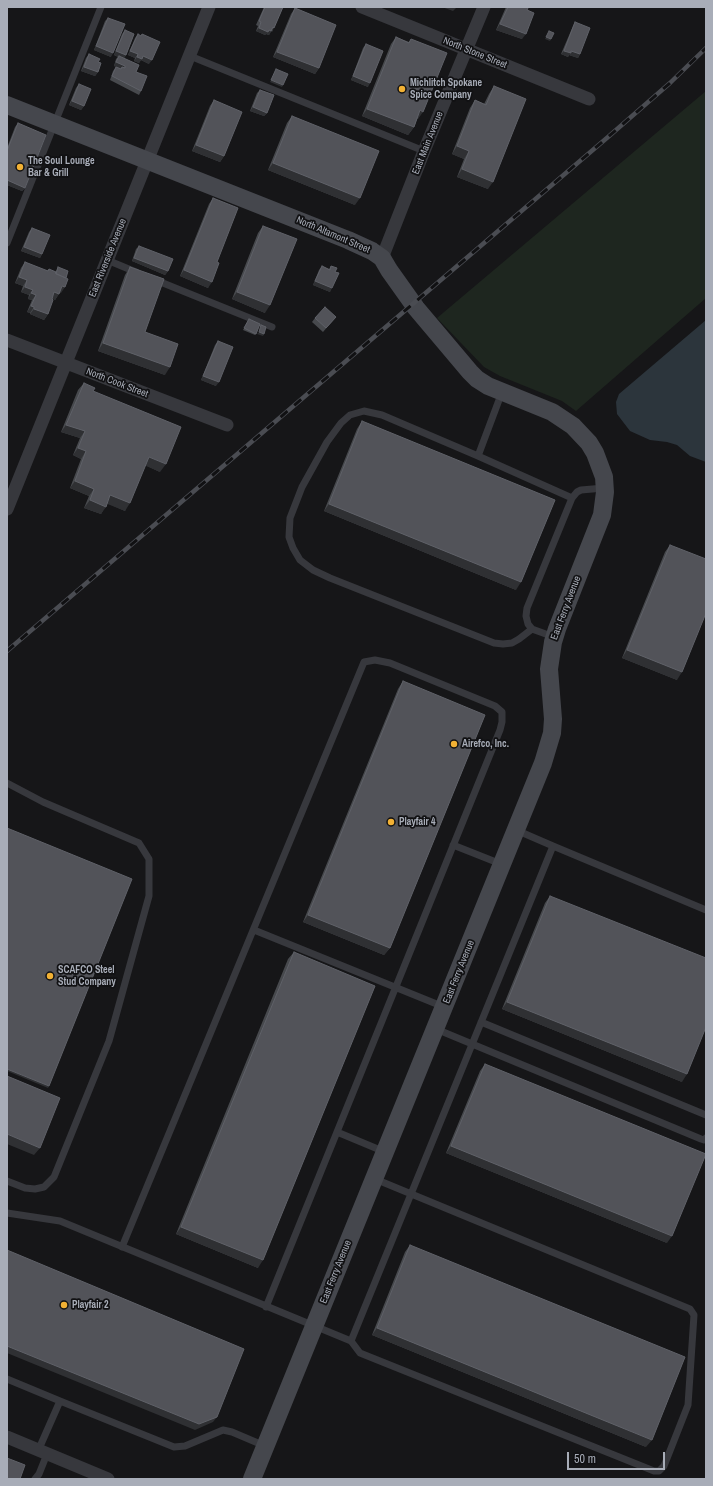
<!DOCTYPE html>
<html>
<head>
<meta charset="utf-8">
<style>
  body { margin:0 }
  #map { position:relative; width:713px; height:1486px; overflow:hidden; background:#161618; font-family:"Archivo Narrow",sans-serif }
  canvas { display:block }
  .frame { position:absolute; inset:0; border:8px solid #a8adb8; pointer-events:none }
  .scale { position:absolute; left:567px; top:1452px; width:98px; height:18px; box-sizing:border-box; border:2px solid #a8adb8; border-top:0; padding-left:5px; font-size:12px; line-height:14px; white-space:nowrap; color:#a8adb8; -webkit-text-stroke:3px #111113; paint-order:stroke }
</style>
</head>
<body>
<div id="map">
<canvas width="713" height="1486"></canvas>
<div class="frame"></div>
<div class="scale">50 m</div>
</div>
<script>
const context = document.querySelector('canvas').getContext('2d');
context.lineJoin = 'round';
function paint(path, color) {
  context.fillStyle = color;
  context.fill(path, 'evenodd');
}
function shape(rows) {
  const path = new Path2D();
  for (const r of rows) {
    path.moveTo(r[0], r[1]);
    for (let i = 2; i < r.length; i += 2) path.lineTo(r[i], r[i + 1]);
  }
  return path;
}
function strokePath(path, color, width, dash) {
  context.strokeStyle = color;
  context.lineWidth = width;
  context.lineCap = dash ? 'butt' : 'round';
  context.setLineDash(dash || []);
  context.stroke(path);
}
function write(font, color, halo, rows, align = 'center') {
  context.font = font + ' "Archivo Narrow",sans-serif';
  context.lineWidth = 3.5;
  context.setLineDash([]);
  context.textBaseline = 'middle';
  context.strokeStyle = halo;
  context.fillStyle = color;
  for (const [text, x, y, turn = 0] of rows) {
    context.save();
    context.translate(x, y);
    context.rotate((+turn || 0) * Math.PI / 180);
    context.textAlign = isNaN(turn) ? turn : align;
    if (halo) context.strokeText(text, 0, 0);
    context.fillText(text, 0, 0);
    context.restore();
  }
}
paint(shape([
  [706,91,706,298,576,411,562,401,500,376,484,367,437,318]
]), '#1e261f');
paint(shape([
  [706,320,706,462,690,456,677,445,667,442,650,440,630,431,617,414,616,402,619,394]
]), '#2c353c');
strokePath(shape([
  [190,56,424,151],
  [7,243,101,7],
  [107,260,136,272],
  [153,279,272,327],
  [502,392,478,456,572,498],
  [478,456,382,415,364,411,350,415,341,423,327,442,302,487,290,518,289,537,293,548,300,560,313,570,330,578,494,643,503,644,512,643,519,639,532,629],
  [554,637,532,629,528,624,526,616,527,608,572,498,577,492,581,490,604,488],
  [7,783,43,802,139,843,149,859,149,896,109,1041,54,1177,44,1187,35,1189,25,1188,7,1181],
  [453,845,501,864],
  [553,846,706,910],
  [254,930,444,1007],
  [481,1022,706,1115],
  [436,1029,701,1139,704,1140,706,1138],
  [337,1132,385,1152],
  [7,1213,60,1221,351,1341,553,846,516,830],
  [122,1247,364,662,375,660,390,663,495,706,502,712,502,722,500,730,266,1307],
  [351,1341,360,1353,654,1471,659,1471,664,1466,688,1405,694,1315,690,1309,375,1179],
  [7,1379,60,1401,38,1451],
  [60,1401,174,1447,185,1446,223,1430,232,1432,265,1446],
  [35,1479,39,1474,47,1454]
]), '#37383d', 7);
strokePath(shape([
  [362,7,589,99],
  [382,258,424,151,484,7],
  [7,340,227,425],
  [7,509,209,7],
  [7,1437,108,1479]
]), '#37383d', 13);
strokePath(shape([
  [7,105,348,240,372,251,382,258,389,270,416,308,470,372,477,379,488,386,552,412,573,426,589,443,595,453,604,477,605,492,602,515,557,629,553,642,549,669,553,719,552,733,543,763,252,1479]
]), '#45474d', 18);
const rail = shape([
  [7,651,608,137,670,83,706,48]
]);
strokePath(rail, '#4a4c52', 4.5);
strokePath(rail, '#111113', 3, [9]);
paint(shape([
  [264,7,283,7,272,32,271,31,269,35,266,34,265,35,256,31,258,26,256,25],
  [506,7,526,7,527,10,522,39,496,30],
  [295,8,319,68,315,74,273,57,291,14],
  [108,18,111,57,94,50,105,21],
  [575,22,580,54,578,58,569,55,568,57,561,54,573,26],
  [125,30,126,55,124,58,136,72,141,91,139,95,110,80,113,71,116,67,121,69,114,66,116,59,118,57,114,55,122,34],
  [138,34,149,64,141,60,139,63,134,61,135,58,128,55,135,38],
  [396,37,409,42,411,39,418,119,417,119,414,127,408,135,362,116,391,44],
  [366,44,368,87,351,80,363,48],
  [89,54,98,62,98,72,95,76,81,71,86,58],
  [79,84,84,106,81,110,69,105,76,88],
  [494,86,488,189,457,177,464,159,452,154,470,108,475,100,484,104,489,94],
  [260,90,267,113,264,116,250,111,257,93],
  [214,100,224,156,220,162,192,151,210,106],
  [292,116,355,205,268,170,287,123],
  [18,123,25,188,22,191,7,185,7,148,15,127],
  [213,198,217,262,208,288,180,276,209,204],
  [263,226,265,313,232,299,258,233],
  [32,228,42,254,40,258,21,251,29,232],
  [139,246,168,271,165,275,132,261,136,249],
  [25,262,47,271,49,269,55,273,58,267,61,293,60,292,55,300,52,298,48,314,44,320,30,314,30,313,27,312,32,300,28,299,29,295,21,292,23,286,15,283,21,268],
  [322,266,329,269,331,266,335,272,330,292,313,285,319,270],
  [130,267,145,332,165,375,98,351,125,275],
  [336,317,323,332,312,322,315,318],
  [249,319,256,334,255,335,243,330],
  [218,341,216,386,201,380,215,345],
  [84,383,93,391,160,472,145,465,125,511,107,503,101,514,84,508,89,496,70,488,81,459,73,455,80,438,61,432,78,390],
  [362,421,516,590,324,511,357,429],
  [670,545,677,680,622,658,665,552],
  [403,681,390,948,384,955,303,922,398,689],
  [550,896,682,1082,502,1009,545,903],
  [294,952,258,1268,176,1234,288,959],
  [485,1064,667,1243,446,1153,480,1071],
  [410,1245,646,1447,372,1335,405,1252]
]), '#47494d');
paint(shape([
  [442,7,457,7,453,11],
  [500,24,526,34,522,39,496,30],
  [273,27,274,28,269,35,266,34,265,35,256,31,259,28,269,30],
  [546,37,551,39,550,41,545,39],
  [96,46,113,53,111,57,94,50],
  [116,51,126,55,124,59,114,55],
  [130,51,138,54,135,58,128,55],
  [564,51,571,51,580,54,578,58,569,55,568,57,561,54],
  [277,52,319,68,315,74,273,57],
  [143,56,152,60,149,64,141,60,139,63,134,61,137,57],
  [116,62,125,66,123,70,122,67,121,69,114,66],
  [84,67,98,72,95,76,81,71],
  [353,76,370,83,368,87,351,80],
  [271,80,283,85,282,87,270,82],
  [72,101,84,106,81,110,69,105],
  [253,107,267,113,264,116,250,111],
  [367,109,414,127,408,135,362,116],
  [420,110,423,112,418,119,415,118],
  [196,145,224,156,220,162,192,151],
  [457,146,469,151,464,159,452,154],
  [273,163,360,198,355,205,268,170],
  [462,169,493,182,488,189,457,177],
  [7,180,25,188,22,191,7,185],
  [24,247,42,254,40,258,21,251],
  [134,258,168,271,165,275,132,261],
  [184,270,212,282,208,288,180,276],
  [19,277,27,280,23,286,15,283],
  [315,281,332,288,330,292,313,285],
  [62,286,65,287,61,293,58,292],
  [25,287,33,290,29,295,21,292],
  [54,292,59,294,55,300,50,298],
  [237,292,270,305,265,313,232,299],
  [31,293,36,295,32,300,28,299],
  [31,306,34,307,30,313,27,312],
  [34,309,48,314,44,320,30,314],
  [259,332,264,334,263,336,257,334],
  [103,343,170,367,165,375,98,351],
  [203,376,219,382,216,386,201,380],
  [66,425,85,431,80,438,61,432],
  [78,448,86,451,81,459,73,455],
  [149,457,166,464,160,472,144,465],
  [75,481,94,489,89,496,70,488],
  [110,495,130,503,125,511,105,503],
  [90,500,106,507,101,514,84,508],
  [329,504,521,582,516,590,324,511],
  [627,650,682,672,677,680,622,658],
  [308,915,390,948,384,955,303,922],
  [507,1002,687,1074,682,1082,502,1009],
  [7,1069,49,1086,48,1088,7,1071],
  [7,1134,40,1148,34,1155,7,1144],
  [451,1146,672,1236,667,1243,446,1153],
  [181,1227,263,1260,258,1268,176,1234],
  [377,1328,652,1440,646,1447,372,1335],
  [7,1346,217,1417,213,1422,195,1430,7,1353]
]), '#2f3033');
const building = shape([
  [265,7,283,7,274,28,273,27,271,31,269,30,268,32,259,28,261,22,259,21,265,7],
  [508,7,526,7,528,8,527,10,534,13,526,34,500,24,508,7],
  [295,8,336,25,319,68,277,52,295,8],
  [108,18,125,24,113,53,96,46,108,18],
  [575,22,590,28,580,54,571,51,571,53,564,51,575,22],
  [125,30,134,34,126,55,116,51,125,30],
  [549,31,554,33,551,39,546,37,549,31],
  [138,34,141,36,142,34,160,42,152,60,143,56,142,59,137,57,138,54,130,51,138,34],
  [396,37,409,43,411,39,447,53,423,112,420,110,414,127,367,109,396,37],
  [366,44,383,51,370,83,353,76,366,44],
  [89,54,100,59,98,62,101,63,98,72,84,67,89,54],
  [119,56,139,65,136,72,147,76,141,91,112,76,116,67,121,69,122,67,125,68,125,66,116,62,119,56],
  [276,69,288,74,283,85,271,80,276,69],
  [79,84,91,89,84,106,72,101,79,84],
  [494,86,526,99,493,182,462,169,469,151,457,146,475,100,486,105,494,86],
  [260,90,274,95,267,113,253,107,260,90],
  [214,100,242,112,224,156,196,145,214,100],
  [292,116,379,151,360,198,273,163,292,116],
  [18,123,46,135,25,188,7,180,7,151,18,123],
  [213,198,238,208,217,262,219,263,212,282,184,270,213,198],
  [263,226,297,239,270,305,237,292,263,226],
  [32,228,50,235,42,254,24,247,32,228],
  [139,246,173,259,168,271,134,258,139,246],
  [25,262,48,271,49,269,56,272,55,273,68,279,65,287,62,286,59,294,54,292,52,299,53,300,48,314,34,309,34,307,31,306,36,295,31,293,33,290,25,287,27,280,19,277,25,262],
  [322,266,330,270,331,266,337,268,335,272,339,273,332,288,315,281,322,266],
  [58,267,68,271,66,278,56,274,58,267],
  [130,267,164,279,145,332,178,344,170,367,103,343,130,267],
  [325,307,336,317,326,328,315,318,325,307],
  [249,319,260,324,256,334,244,328,249,319],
  [261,325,266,327,264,334,259,332,261,325],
  [218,341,233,347,219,382,203,376,218,341],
  [84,383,95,388,93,391,181,427,166,464,149,457,130,503,110,495,106,507,90,500,94,489,75,481,86,451,78,448,85,431,66,425,84,383],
  [362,421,555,500,521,582,329,504,362,421],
  [670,545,706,559,706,613,682,672,627,650,670,545],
  [403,681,485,715,390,948,308,915,403,681],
  [7,828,132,879,49,1086,7,1069,7,828],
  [550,896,706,958,706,1027,687,1074,507,1002,550,896],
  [294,952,375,986,263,1260,181,1227,294,952],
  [485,1064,706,1154,672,1236,451,1146,485,1064],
  [7,1076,60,1098,40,1148,7,1134,7,1076],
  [410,1245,685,1357,652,1440,377,1328,410,1245],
  [7,1250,244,1349,217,1417,199,1424,7,1346,7,1250],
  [7,1458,25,1465,20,1479,7,1479,7,1458]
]);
paint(building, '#525359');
strokePath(building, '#5f6168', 1);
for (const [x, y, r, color] of [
  [402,89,4,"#f2b134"],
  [20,167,4,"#f2b134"],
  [454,744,4,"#f2b134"],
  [391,822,4,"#f2b134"],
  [50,976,4,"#f2b134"],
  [64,1305,4,"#f2b134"]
]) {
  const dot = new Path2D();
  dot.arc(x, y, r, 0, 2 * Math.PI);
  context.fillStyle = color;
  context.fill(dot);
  strokePath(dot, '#111113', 1.5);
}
write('10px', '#a8adb8', '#111113', [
  ["North Stone Street",475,53,22],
  ["East Main Avenue",428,143,-68],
  ["North Altamont Street",333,235,23],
  ["East Riverside Avenue",108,258,-68],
  ["North Cook Street",117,383,21],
  ["East Ferry Avenue",566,608,-69],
  ["East Ferry Avenue",459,972,-68],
  ["East Ferry Avenue",336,1272,-68]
]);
write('bold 10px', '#a8adb8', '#111113', [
  ["Michlitch Spokane",410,83],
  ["Spice Company",410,95],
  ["The Soul Lounge",28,161],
  ["Bar & Grill",28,173],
  ["Airefco, Inc.",462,744],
  ["Playfair 4",399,822],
  ["SCAFCO Steel",58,970],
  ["Stud Company",58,982],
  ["Playfair 2",72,1305]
], 'left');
</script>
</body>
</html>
